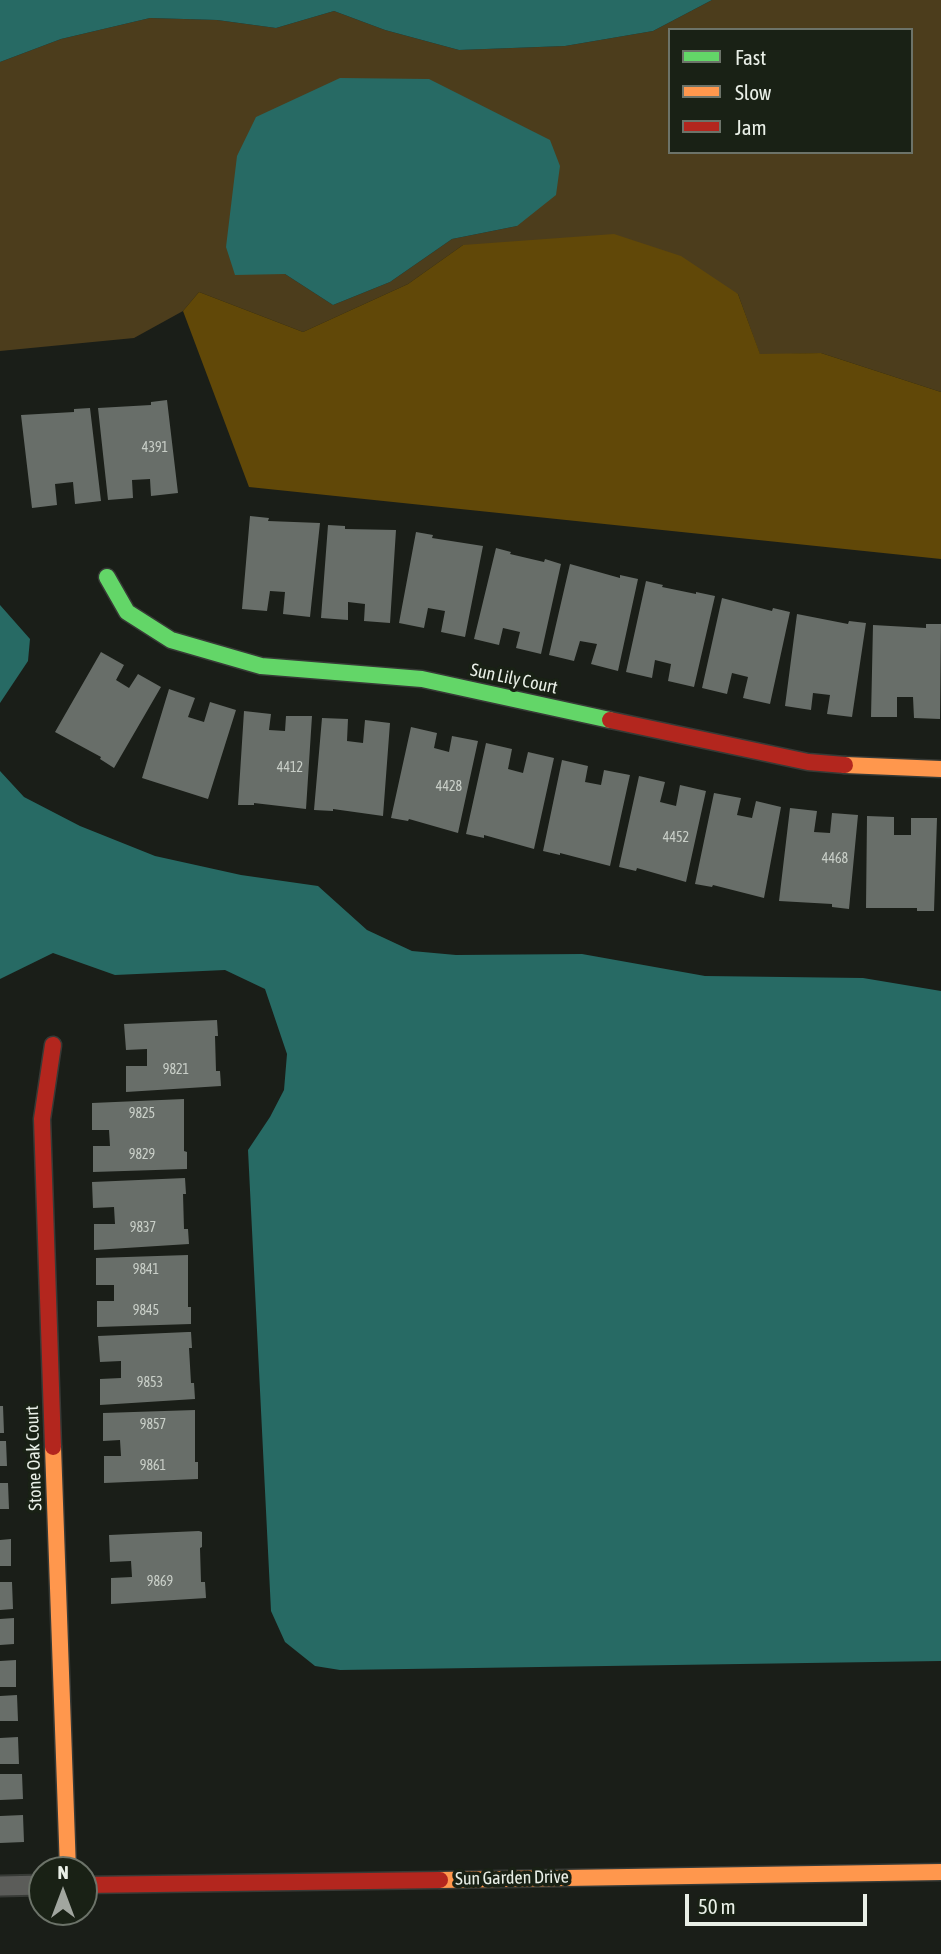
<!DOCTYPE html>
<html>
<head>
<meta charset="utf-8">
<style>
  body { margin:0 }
  #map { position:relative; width:941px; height:1954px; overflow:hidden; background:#1a1e18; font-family:"Asap Condensed",sans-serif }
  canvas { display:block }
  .legend { position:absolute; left:668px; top:28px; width:245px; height:126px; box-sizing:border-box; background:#192115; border:2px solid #6c7369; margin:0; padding:9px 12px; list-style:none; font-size:21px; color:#e9efe7 }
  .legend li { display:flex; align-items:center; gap:14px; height:35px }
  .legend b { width:35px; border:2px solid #6c7369 }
  .north { position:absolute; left:28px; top:1856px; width:70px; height:70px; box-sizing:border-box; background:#192115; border:2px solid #6c7369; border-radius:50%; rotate:0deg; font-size:19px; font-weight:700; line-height:28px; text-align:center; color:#e9efe7 }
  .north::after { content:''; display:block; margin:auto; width:24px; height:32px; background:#a1a69f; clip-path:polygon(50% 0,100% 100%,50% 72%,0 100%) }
  .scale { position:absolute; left:685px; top:1894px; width:182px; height:32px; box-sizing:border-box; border:4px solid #e9efe7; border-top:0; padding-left:9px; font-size:21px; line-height:24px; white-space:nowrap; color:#e9efe7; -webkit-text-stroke:5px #192115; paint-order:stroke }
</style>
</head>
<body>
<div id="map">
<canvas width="941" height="1954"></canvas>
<ul class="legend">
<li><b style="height:9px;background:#63d668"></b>Fast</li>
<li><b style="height:9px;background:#ff974d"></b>Slow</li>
<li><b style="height:9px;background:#b3261e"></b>Jam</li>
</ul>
<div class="north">N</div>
<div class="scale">50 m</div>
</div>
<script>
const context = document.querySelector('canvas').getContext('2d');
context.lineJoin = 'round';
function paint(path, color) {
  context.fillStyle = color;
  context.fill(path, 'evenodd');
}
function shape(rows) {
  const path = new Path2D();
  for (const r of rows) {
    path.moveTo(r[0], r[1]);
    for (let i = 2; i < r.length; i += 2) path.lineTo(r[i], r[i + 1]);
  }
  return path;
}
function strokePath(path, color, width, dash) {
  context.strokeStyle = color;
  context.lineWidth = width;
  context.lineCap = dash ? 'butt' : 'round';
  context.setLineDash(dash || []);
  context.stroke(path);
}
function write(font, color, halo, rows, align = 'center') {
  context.font = font + ' "Asap Condensed",sans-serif';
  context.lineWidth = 7;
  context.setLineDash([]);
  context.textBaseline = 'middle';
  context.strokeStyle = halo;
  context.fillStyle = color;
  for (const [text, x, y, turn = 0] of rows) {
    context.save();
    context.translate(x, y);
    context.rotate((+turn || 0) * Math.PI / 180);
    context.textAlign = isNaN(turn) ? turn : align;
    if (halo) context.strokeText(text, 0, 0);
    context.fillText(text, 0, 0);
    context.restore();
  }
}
paint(shape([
  [712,0,941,0,941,392,821,353,760,355,738,294,463,245,408,284,303,332,199,292,183,311,134,338,0,351,0,62,61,39,150,18,217,20,276,28,334,11,385,30,459,50,565,46,653,31],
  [670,30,911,30,911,152,670,152],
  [517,226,452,239,390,282,333,305,285,274,226,246]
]), '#4c3d1c');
paint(shape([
  [614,234,681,256,738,294,760,354,821,353,941,392,941,559,249,487,183,311,199,292,303,332,408,284,463,245]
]), '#614808');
paint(shape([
  [0,0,712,0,653,31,565,46,459,50,385,30,334,11,276,28,217,20,150,18,61,39,0,62],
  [340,78,429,79,550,140,560,166,556,195,517,226,452,239,390,282,333,305,285,274,235,275,226,247,237,156,256,117],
  [0,605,30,639,28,661,0,703],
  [0,771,24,797,80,826,155,856,241,875,318,886,367,930,412,951,456,955,582,954,705,976,863,978,941,991,941,1661,340,1670,315,1666,285,1642,271,1611,248,1150,270,1117,284,1090,287,1054,265,989,225,970,115,975,53,953,0,979]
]), '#276a64');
paint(shape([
  [167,400,178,493,151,496,150,479,132,480,133,498,108,500,98,408,151,405,151,402],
  [90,408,101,501,75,504,73,482,55,484,57,505,32,508,21,415,74,412,74,409],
  [250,516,269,518,268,521,320,523,310,617,283,614,285,592,270,591,267,611,242,609],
  [328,525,345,526,345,529,396,530,390,623,364,621,365,604,348,602,348,620,321,618],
  [416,532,433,535,432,538,483,546,465,637,441,632,445,611,428,608,424,628,399,623],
  [496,548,511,552,510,554,544,562,545,559,561,564,541,654,516,648,520,632,503,628,499,645,474,639],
  [570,564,620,578,620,575,638,579,618,671,591,664,597,644,580,641,574,661,549,655],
  [646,581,663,585,662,587,696,594,696,592,715,596,694,687,668,681,671,664,655,660,652,678,626,672],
  [722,598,772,611,773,608,790,612,770,704,743,698,748,677,732,673,727,694,702,688],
  [797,614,848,624,849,621,866,623,852,717,827,714,830,695,813,693,811,710,785,706],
  [926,624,941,624,940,719,914,718,913,697,897,697,897,717,871,717,873,625,926,628],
  [101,652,124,665,116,680,129,688,138,674,161,687,114,768,100,759,101,757,55,732],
  [169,689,195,698,188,717,204,722,210,702,236,710,208,799,142,778],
  [244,711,271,714,269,730,285,731,286,716,312,716,306,809,254,803,254,805,238,805],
  [322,718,348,719,347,741,363,743,365,720,390,723,383,816,333,809,333,811,314,810],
  [411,727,437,733,434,748,449,752,452,736,478,741,458,833,409,819,408,821,391,818],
  [486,743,512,749,508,769,523,773,528,752,554,758,534,849,484,835,484,838,466,834],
  [562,760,588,766,585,782,601,785,604,770,630,775,610,866,560,853,560,855,543,851],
  [639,776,665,782,660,802,676,806,680,785,706,791,686,882,637,868,636,871,619,867],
  [714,793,741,798,737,815,752,818,756,801,781,807,764,898,713,885,712,887,695,884],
  [790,808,817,811,814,832,830,833,832,813,858,815,849,909,832,907,832,904,779,901],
  [867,816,894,817,894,835,911,835,911,818,937,818,934,911,917,911,917,908,866,908],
  [217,1020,218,1036,215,1036,216,1071,220,1071,221,1086,126,1092,126,1066,147,1066,147,1049,126,1050,124,1024],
  [184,1099,184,1151,187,1152,187,1169,93,1172,93,1146,110,1146,109,1130,92,1130,92,1103],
  [185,1178,186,1194,183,1194,184,1229,188,1229,189,1244,94,1250,94,1224,115,1224,114,1207,93,1208,92,1182],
  [188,1255,188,1307,191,1307,191,1324,97,1327,97,1301,114,1301,114,1285,96,1285,96,1258],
  [188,1332,191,1332,192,1348,189,1348,191,1383,194,1383,195,1399,100,1405,100,1379,121,1378,121,1361,100,1362,98,1336],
  [0,1406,3,1406,4,1433,0,1433],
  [195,1410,195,1462,198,1462,198,1479,104,1483,104,1456,121,1456,120,1440,103,1441,103,1413],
  [0,1441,6,1441,7,1466,0,1466],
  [0,1483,8,1483,9,1509,0,1509],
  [199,1531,202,1532,202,1547,200,1548,201,1582,205,1582,206,1598,111,1604,111,1578,132,1577,131,1561,110,1562,109,1535],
  [11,1539,11,1566,0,1566,0,1540],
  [0,1582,12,1582,13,1609,0,1610],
  [14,1618,14,1644,0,1645,0,1619],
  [16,1660,16,1687,0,1687,0,1661],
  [17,1695,18,1721,0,1721,0,1696],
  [18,1737,19,1764,0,1764,0,1738],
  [0,1774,22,1774,23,1799,0,1800],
  [23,1815,24,1842,0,1843,0,1816]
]), '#686e69');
const street = shape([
  [0,1886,42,1885]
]);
const fast = shape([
  [107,577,127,612,171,640,261,666,422,679,610,720]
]);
const slow = shape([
  [845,765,941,769],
  [53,1447,68,1870],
  [440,1880,941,1872]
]);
const jam = shape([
  [610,720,808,762,845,765],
  [53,1045,42,1119,53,1447],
  [84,1885,440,1880]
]);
strokePath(street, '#373a36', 23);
strokePath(fast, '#373a36', 19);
strokePath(slow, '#373a36', 19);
strokePath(jam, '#373a36', 19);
strokePath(street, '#5b5c59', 19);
strokePath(fast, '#63d668', 16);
strokePath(slow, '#ff974d', 16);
strokePath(jam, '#b3261e', 16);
write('14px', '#c9cfc8', null, [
  ["4391",155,448],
  ["4412",290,768],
  ["4428",449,787],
  ["4452",676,838],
  ["4468",835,859],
  ["9821",176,1070],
  ["9825",142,1114],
  ["9829",142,1155],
  ["9837",143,1228],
  ["9841",146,1270],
  ["9845",146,1311],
  ["9853",150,1383],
  ["9857",153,1425],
  ["9861",153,1466],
  ["9869",160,1582]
]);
write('18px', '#e9efe7', '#192115', [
  ["Sun Lily Court",514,679,12],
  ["Stone Oak Court",34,1458,-92],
  ["Sun Garden Drive",512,1878,-1]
]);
</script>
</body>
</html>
